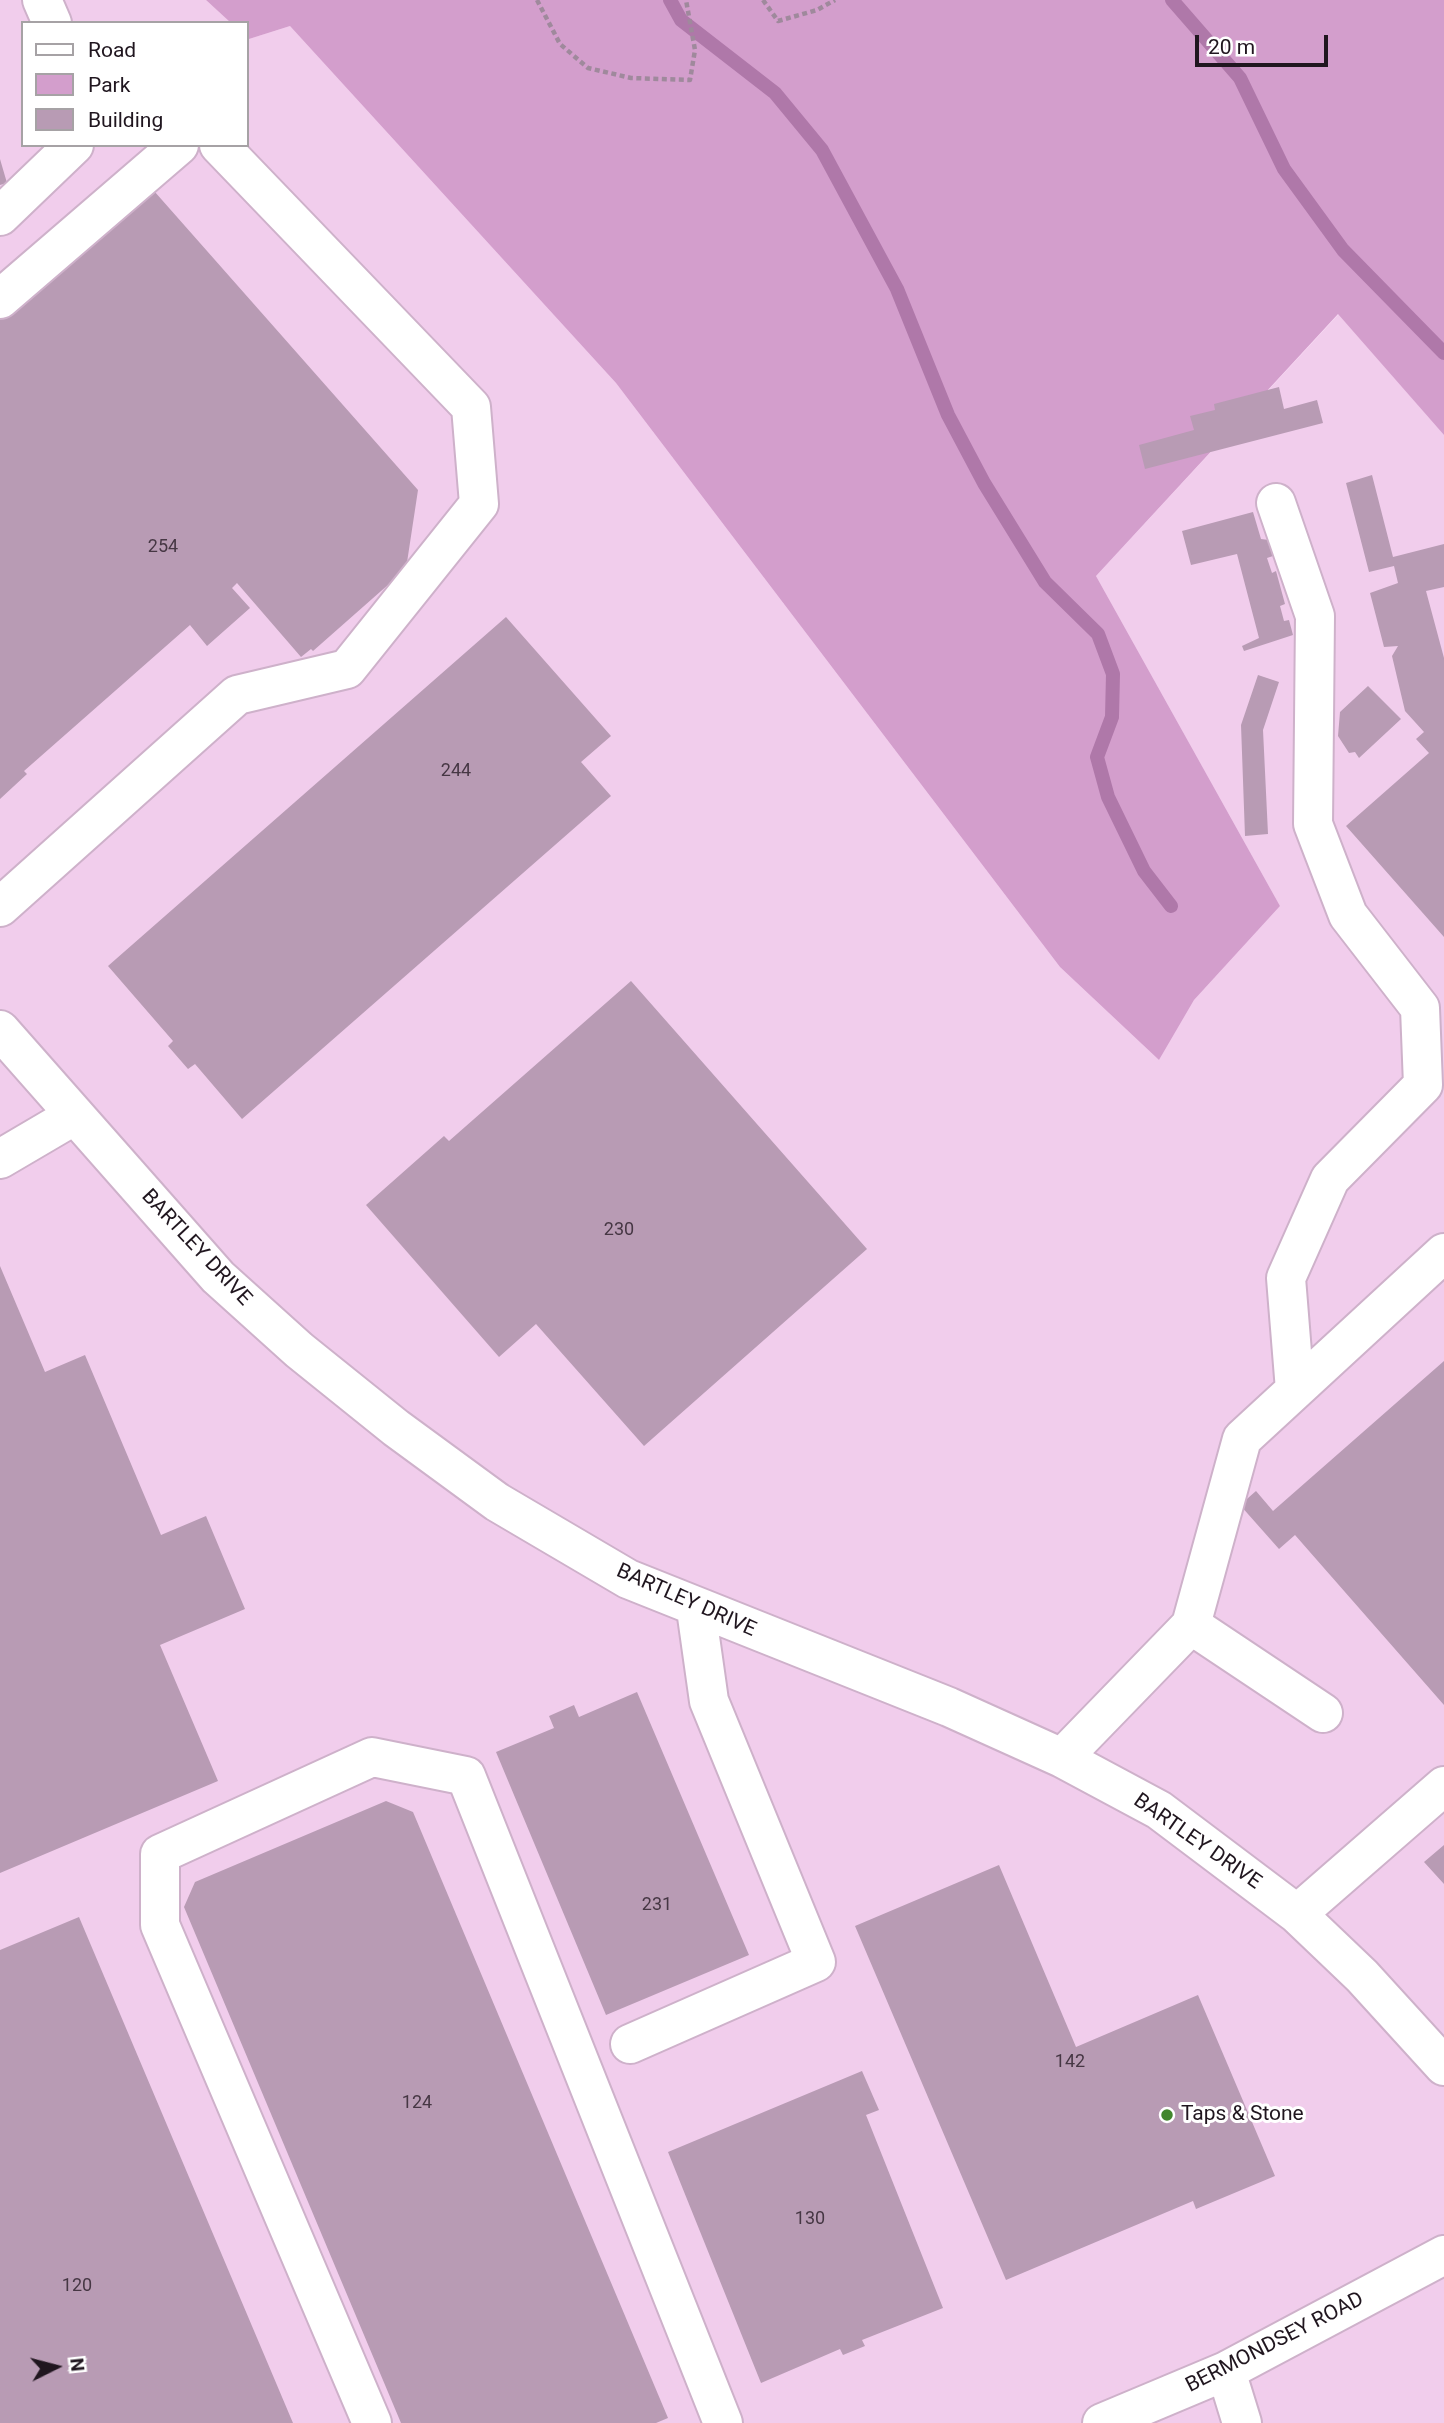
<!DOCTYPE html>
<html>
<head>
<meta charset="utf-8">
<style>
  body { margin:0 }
  #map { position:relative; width:1444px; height:2423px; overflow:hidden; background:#f8daf4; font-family:Roboto,sans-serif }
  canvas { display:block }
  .legend { position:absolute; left:21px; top:21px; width:228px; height:126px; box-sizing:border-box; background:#fff; border:2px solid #a6a2a5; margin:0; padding:9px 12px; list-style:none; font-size:21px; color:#20161f }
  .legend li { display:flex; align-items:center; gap:14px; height:35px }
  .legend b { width:35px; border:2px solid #a6a2a5 }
  .north { position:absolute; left:21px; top:2332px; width:70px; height:70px; -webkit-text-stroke:5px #fff; paint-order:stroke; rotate:84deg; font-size:19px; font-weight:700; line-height:28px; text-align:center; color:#20161f }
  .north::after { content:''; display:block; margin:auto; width:24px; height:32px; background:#20161f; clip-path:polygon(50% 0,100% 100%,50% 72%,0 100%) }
  .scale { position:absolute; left:1195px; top:35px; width:133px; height:32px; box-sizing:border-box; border:4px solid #20161f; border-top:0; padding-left:9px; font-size:21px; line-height:24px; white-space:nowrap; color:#20161f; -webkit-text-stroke:5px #fff; paint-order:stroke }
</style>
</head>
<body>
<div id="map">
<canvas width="1444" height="2423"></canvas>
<ul class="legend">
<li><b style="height:9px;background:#fff"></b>Road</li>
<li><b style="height:19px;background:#d39ecc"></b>Park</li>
<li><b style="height:19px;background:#b89bb4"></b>Building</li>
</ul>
<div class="north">N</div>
<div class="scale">20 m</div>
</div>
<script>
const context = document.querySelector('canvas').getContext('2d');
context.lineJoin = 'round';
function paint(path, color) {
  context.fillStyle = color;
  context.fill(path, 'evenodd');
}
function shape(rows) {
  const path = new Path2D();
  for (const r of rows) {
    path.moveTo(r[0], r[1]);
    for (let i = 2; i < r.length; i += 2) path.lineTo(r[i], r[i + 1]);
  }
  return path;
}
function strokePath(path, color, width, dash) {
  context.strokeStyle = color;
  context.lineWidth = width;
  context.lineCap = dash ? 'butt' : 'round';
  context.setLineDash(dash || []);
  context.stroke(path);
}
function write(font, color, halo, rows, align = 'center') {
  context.font = font + ' Roboto,sans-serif';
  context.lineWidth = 6;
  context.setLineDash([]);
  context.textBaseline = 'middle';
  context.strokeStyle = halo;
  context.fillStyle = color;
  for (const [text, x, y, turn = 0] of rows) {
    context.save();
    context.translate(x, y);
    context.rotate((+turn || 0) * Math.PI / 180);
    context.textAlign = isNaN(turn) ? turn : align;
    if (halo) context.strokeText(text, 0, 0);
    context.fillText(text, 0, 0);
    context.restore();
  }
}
paint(shape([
  [0,0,206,0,231,23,23,23,23,145,247,145,247,37,249,39,290,26,616,383,1060,967,1159,1060,1194,1000,1280,906,1096,576,1339,314,1444,435,1444,2423,0,2423]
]), '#f1cdec');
paint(shape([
  [206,0,1444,0,1444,435,1338,314,1096,576,1280,906,1194,1000,1159,1060,1060,967,616,383,290,26,249,39,247,23,231,23]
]), '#d39ecc');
strokePath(shape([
  [670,0,681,20,775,93,822,150,897,289,948,415,984,483,1045,582,1098,634,1113,674,1112,717,1097,757,1108,797,1144,871,1171,906],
  [1172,0,1240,78,1284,169,1343,250,1444,353]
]), '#af78a9', 14);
paint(shape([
  [0,159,7,183,0,185],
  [147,183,418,490,406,569,313,651,311,649,301,657,237,583,232,588,250,608,207,646,190,625,24,771,27,774,0,799,0,312],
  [1279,387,1284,409,1317,400,1323,423,1145,469,1139,445,1194,430,1190,416,1215,410,1214,404],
  [1372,475,1393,557,1444,544,1444,587,1426,591,1444,658,1444,937,1346,826,1429,753,1416,739,1424,732,1405,711,1392,656,1398,646,1384,647,1370,593,1398,583,1394,566,1369,572,1346,483],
  [1253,512,1261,539,1269,540,1273,556,1267,558,1272,573,1276,571,1285,604,1280,606,1284,621,1289,620,1293,635,1244,651,1242,646,1259,638,1237,554,1191,565,1182,531],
  [506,617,611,736,581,762,611,796,242,1119,195,1064,188,1069,168,1046,173,1041,108,966],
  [1258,675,1279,682,1263,730,1268,834,1245,836,1241,725],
  [1368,686,1401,719,1359,758,1355,752,1349,753,1338,736,1340,712],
  [631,981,867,1249,644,1446,536,1324,499,1357,366,1205,444,1136,449,1141],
  [0,1266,45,1372,85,1355,161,1535,206,1516,245,1609,160,1645,218,1781,0,1873],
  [1444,1361,1444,1705,1295,1535,1279,1549,1240,1505,1256,1491,1273,1511],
  [637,1692,749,1955,606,2015,496,1752,554,1728,549,1716,574,1705,579,1717],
  [386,1801,413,1812,668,2418,656,2423,401,2423,184,1907,195,1882],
  [1444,1845,1444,1884,1424,1862],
  [999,1865,1076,2047,1198,1995,1275,2176,1196,2209,1193,2201,1006,2280,855,1926],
  [79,1917,293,2423,0,2423,0,1950],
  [862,2071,879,2110,866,2115,943,2308,862,2340,865,2346,843,2355,840,2349,761,2383,668,2152]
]), '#b89bb4');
const minor = shape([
  [42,0,52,23],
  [0,216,74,145],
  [0,299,179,145],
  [1276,503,1315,616,1313,824,1348,915,1420,1008,1423,1085,1330,1179,1286,1278,1295,1390],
  [0,907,237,695,347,669,479,504,471,407,219,145],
  [0,1030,218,1277,299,1350,396,1428,497,1502,628,1579,949,1707,1062,1758,1159,1810,1297,1914,1362,1976,1444,2066],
  [0,1159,75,1115],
  [1191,1625,1242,1439,1444,1253],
  [1062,1758,1191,1625,1323,1713],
  [1297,1914,1444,1786],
  [630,2044,816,1962,709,1701,696,1609],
  [1226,2371,1242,2423],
  [372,2423,160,1925,160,1854,372,1757,466,1776,723,2423],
  [1102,2423,1226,2371,1444,2255]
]);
strokePath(minor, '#ceb1ca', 42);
strokePath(shape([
  [537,0,560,44,588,68,631,78,690,80,695,50,686,0],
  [763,0,778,21,817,10,835,0]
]), '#9f899c', 4.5, [5, 3.5]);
strokePath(minor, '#fff', 38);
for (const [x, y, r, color] of [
  [1167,2115,7,"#41862c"]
]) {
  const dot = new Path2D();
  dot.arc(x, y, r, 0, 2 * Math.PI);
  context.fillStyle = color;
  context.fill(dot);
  strokePath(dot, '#fff', 2.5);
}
write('18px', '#463744', null, [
  ["254",163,547],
  ["244",456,771],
  ["230",619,1230],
  ["231",657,1905],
  ["142",1070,2062],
  ["124",417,2103],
  ["130",810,2219],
  ["120",77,2286]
]);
write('21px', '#20161f', '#fff', [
  ["BARTLEY DRIVE",196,1248,47],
  ["BARTLEY DRIVE",686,1601,24],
  ["BARTLEY DRIVE",1197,1842,35],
  ["BERMONDSEY ROAD",1275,2343,-27]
]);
write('21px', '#20161f', '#fff', [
  ["Taps & Stone",1181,2115]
], 'left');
</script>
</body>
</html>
